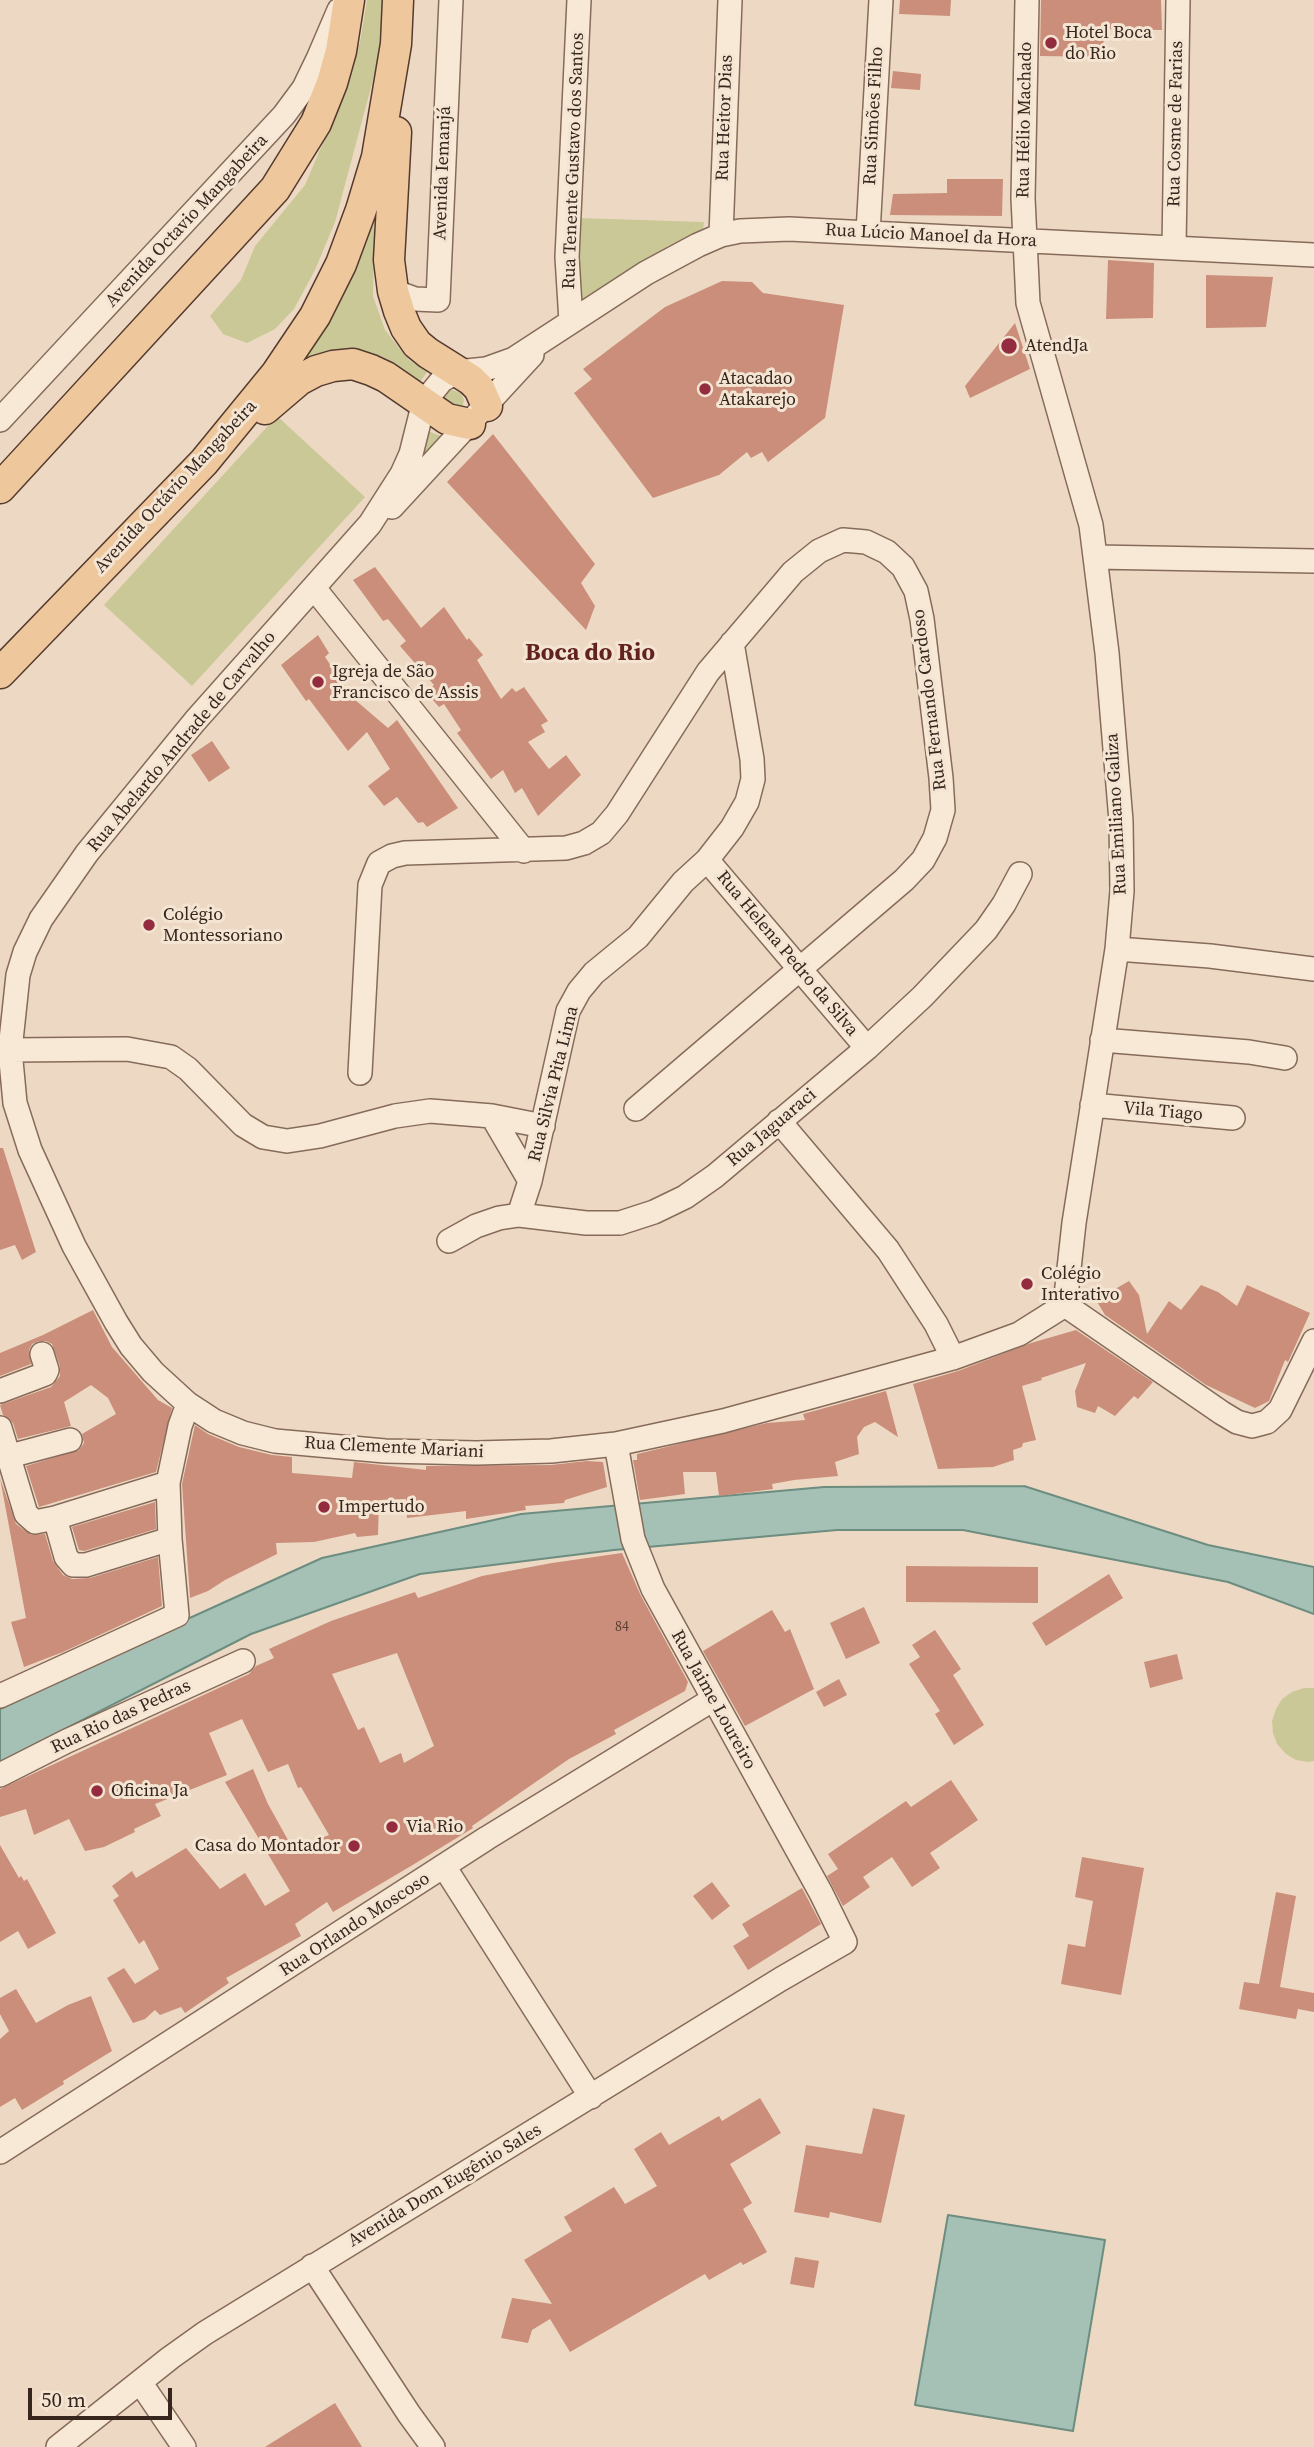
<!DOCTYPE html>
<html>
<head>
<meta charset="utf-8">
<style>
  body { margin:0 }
  #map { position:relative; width:1314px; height:2447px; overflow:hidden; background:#edd9c3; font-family:"Source Serif 4",serif }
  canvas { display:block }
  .scale { position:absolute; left:28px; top:2388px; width:144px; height:32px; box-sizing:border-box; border:4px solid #37261e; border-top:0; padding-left:9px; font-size:21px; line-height:24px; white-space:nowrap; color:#37261e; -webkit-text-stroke:5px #f4e5d3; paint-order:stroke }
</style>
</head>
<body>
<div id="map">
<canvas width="1314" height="2447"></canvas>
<div class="scale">50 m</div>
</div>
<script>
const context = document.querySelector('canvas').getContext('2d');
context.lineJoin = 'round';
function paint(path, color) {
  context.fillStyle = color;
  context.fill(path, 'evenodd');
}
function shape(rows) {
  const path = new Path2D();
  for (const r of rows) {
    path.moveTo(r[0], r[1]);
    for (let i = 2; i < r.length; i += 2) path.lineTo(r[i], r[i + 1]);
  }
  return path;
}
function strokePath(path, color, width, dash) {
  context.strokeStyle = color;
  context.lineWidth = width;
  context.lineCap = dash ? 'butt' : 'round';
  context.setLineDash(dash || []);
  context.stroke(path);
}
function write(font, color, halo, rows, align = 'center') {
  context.font = font + ' "Source Serif 4",serif';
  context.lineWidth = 6;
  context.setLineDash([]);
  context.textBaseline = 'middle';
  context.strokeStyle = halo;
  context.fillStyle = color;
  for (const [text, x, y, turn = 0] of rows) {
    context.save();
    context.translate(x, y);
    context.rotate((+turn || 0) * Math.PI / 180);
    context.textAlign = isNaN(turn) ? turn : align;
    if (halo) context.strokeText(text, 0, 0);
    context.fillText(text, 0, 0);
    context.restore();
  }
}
paint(shape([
  [367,0,384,0,381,50,335,222,315,270,294,309,275,329,247,343,223,334,210,316,241,280,255,246,305,185,341,100,360,42],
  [375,208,373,296,385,330,409,360,427,372,413,392,300,364],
  [578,218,704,222,703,229,668,246,582,302,575,302],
  [449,389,461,393,464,400,462,408,439,401],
  [277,416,365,497,192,686,104,605],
  [422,429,444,437,416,466],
  [1304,1688,1314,1688,1314,1761,1308,1762,1296,1760,1286,1754,1277,1744,1273,1733,1272,1721,1276,1709,1282,1699,1292,1692]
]), '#cac897');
const water = shape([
  [1024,1486,1208,1545,1314,1567,1314,1614,1228,1582,963,1530,837,1530,614,1550,420,1574,251,1634,0,1762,0,1709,183,1621,322,1558,521,1514,824,1487,1024,1486],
  [948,2215,1105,2240,1073,2431,915,2405,948,2215]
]);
paint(water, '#a5c0b4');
strokePath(water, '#6c8d80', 2);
paint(shape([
  [900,0,951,0,950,16,899,14],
  [1041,0,1161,0,1162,30,1104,29,1103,57,1040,56],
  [893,71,921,74,920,90,891,88],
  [947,179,1003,179,1002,216,890,215,893,194,947,193],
  [1108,260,1154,263,1153,318,1106,319],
  [1206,275,1273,277,1266,327,1206,328],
  [722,281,752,282,763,293,844,305,825,418,768,462,762,452,751,458,747,452,719,475,653,498,574,393,592,379,583,369,665,307],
  [1015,323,1030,369,970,398,965,386],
  [493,434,595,564,581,583,595,606,586,630,447,482],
  [375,567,421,628,444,607,467,640,469,638,483,655,477,660,501,699,512,688,516,692,524,687,548,721,541,725,545,732,528,742,549,769,566,755,581,775,538,816,522,788,515,793,503,770,491,779,457,733,461,730,444,704,439,707,426,692,434,685,400,646,406,641,388,619,383,621,353,580],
  [318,635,329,653,325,657,354,699,388,728,397,720,458,808,427,827,423,822,418,823,397,797,384,806,368,786,390,769,367,732,348,751,309,699,306,701,281,665],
  [212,741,230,768,209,782,191,755],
  [0,1148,3,1148,36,1252,22,1260,15,1245,0,1250],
  [1129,1281,1139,1295,1147,1334,1169,1301,1181,1310,1201,1285,1218,1292,1237,1306,1247,1285,1310,1313,1288,1362,1285,1360,1269,1401,1255,1408,1206,1385,1105,1315,1096,1300],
  [93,1310,112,1347,158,1400,172,1408,156,1472,39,1507,26,1466,79,1450,84,1443,82,1434,116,1414,108,1398,91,1385,64,1402,71,1426,18,1439,13,1423,3,1415,0,1405,51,1387,60,1376,60,1366,52,1344,46,1341,38,1341,32,1344,29,1350,31,1364,0,1376,0,1353,43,1335],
  [1076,1330,1153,1382,1138,1399,1134,1396,1115,1416,1098,1406,1095,1413,1077,1407,1075,1391,1086,1363,1041,1378,1042,1380,1022,1386,1036,1440,1023,1443,1022,1447,1013,1450,1014,1460,993,1467,938,1469,913,1384,958,1371,1031,1343],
  [886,1391,898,1437,875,1422,864,1427,857,1437,859,1454,835,1462,838,1476,794,1480,772,1484,773,1489,719,1496,716,1472,683,1472,685,1494,640,1500,633,1460,637,1460,637,1454,767,1423,805,1420,803,1414],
  [195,1425,208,1434,239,1447,272,1455,292,1457,292,1473,352,1478,354,1462,426,1470,426,1466,551,1465,587,1461,603,1462,607,1487,565,1500,564,1503,525,1506,526,1510,466,1519,466,1511,407,1518,406,1499,379,1500,378,1535,357,1537,355,1533,314,1542,276,1543,277,1554,225,1580,208,1591,190,1598,182,1484],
  [0,1478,16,1524,31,1535,45,1534,53,1561,63,1575,72,1579,90,1578,158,1557,162,1606,63,1652,24,1667,11,1622,26,1618],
  [155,1502,156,1529,84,1551,79,1550,72,1527],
  [622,1553,641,1596,688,1682,685,1691,614,1730,616,1734,569,1759,472,1826,473,1828,411,1866,333,1912,327,1902,295,1924,301,1936,226,1978,229,1983,185,2013,181,2007,160,2015,155,2010,145,2019,133,2023,107,1978,124,1968,135,1984,159,1969,144,1940,139,1944,113,1900,119,1896,112,1886,132,1871,136,1878,186,1848,220,1889,245,1873,265,1906,290,1891,225,1782,253,1769,268,1804,293,1849,329,1835,301,1787,298,1788,288,1764,268,1772,242,1719,209,1733,227,1775,155,1804,161,1816,134,1829,135,1832,104,1847,85,1851,69,1819,34,1835,26,1809,0,1817,0,1789,249,1674,256,1666,274,1658,269,1649,331,1621,415,1592,418,1598,482,1576,552,1563],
  [397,1653,434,1746,404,1763,401,1753,380,1763,364,1727,358,1730,332,1674],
  [906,1566,1038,1567,1038,1603,906,1602],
  [1109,1574,1123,1598,1046,1646,1032,1623],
  [864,1607,880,1643,846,1659,830,1623],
  [772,1610,785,1632,790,1629,814,1689,745,1726,703,1651],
  [935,1630,961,1669,953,1675,984,1725,954,1745,935,1714,940,1711,909,1664,920,1657,912,1645],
  [1177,1654,1183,1679,1150,1688,1144,1662],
  [839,1679,847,1695,824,1707,816,1692],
  [951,1780,978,1820,930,1853,940,1868,912,1887,892,1857,863,1877,870,1887,843,1906,827,1876,838,1869,828,1854,906,1801,911,1807],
  [0,1845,19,1878,21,1876,24,1881,27,1879,56,1933,28,1949,18,1931,0,1942],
  [1082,1857,1144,1868,1121,1995,1061,1984,1068,1944,1085,1947,1093,1901,1075,1897],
  [712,1882,730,1906,712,1920,693,1896],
  [802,1888,821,1924,748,1970,733,1946,749,1936,742,1924],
  [1276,1892,1296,1896,1280,1987,1314,1993,1314,2012,1298,2009,1296,2019,1239,2009,1244,1982,1259,1984],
  [16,1989,36,2023,68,2005,91,1996,112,2051,63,2081,64,2084,22,2110,15,2098,0,2107,0,2039,9,2031,0,2014,0,1998],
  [760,2098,781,2133,730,2164,752,2203,743,2209,767,2252,743,2265,741,2262,709,2280,705,2274,570,2352,550,2319,532,2330,528,2343,501,2338,512,2298,552,2304,524,2260,572,2231,564,2217,614,2187,625,2204,657,2186,634,2149,661,2132,669,2145,719,2116,722,2121],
  [873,2108,905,2115,881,2223,830,2212,829,2218,794,2212,806,2145,862,2154],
  [795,2257,819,2261,814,2288,790,2284],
  [335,2403,362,2447,265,2447]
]), '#ca8e7a');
const minor = shape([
  [1027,0,1023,198,1028,303,1091,525,1107,653,1121,821,1122,891,1117,949,1074,1223,1065,1305],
  [868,233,881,0],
  [721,235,730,0],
  [1174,247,1178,0],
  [393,291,415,299,438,300,451,0],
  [571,322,567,257,579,0],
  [0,420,284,115,304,88,318,59,339,10],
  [392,507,532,355],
  [1096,557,1314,561],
  [314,588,524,851],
  [707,860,867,1048],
  [1117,949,1210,956,1314,969],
  [1102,1040,1249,1052,1285,1058],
  [10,1050,127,1049,171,1057,188,1069,243,1125,263,1137,287,1141,320,1136,395,1116,430,1111,492,1116,543,1126],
  [360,1073,370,885,379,863,392,856,405,853,566,848,584,843,601,833,617,814,708,672,793,572,819,551,843,540,866,542,887,552,903,567,916,591,922,619,941,778,943,810,935,838,923,860,904,880,636,1109],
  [1092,1105,1233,1118],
  [492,1116,530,1181],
  [779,1121,888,1250,936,1324,953,1358],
  [519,1215,530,1181,568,1011,579,991,594,973,638,937,683,882,707,860,732,828,747,802,753,779,752,759,732,643],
  [449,1241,476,1226,499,1218,519,1215,586,1223,620,1223,654,1212,685,1197,715,1176,867,1048,922,997,986,930,1004,904,1020,874],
  [1065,1305,1019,1334,953,1358,723,1421,616,1444,551,1451,477,1453,385,1451,275,1441,243,1433,214,1421,188,1404,153,1372,131,1346,116,1322,74,1246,30,1150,15,1103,10,1050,18,975,25,952,41,919,87,853,195,721,370,524,402,474,411,454,424,402,442,380,457,372,486,369,514,359,646,273,698,245,721,235,740,231,789,229,1314,255],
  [1065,1305,1222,1413,1237,1422,1252,1426,1267,1422,1280,1410,1314,1341],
  [0,1391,45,1374,47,1370,42,1354],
  [0,1428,26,1514,35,1522,55,1518,66,1557,73,1565,86,1565,170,1539],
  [10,1456,70,1440],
  [55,1518,168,1483],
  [0,1696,177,1615,170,1539,168,1483,180,1426,188,1404],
  [0,1775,67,1741,243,1661],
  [445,1868,591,2097],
  [0,2152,487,1838,712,1700],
  [312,2266,409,2414,433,2447],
  [140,2382,184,2447],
  [58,2447,170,2358,205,2333,781,1979,845,1942,821,1893,653,1589,633,1539,616,1444]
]);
const major = shape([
  [396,132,389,260,393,291,399,311,406,328,417,344,428,353,471,380,479,388,487,406],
  [265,409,299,380,316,371,333,366,353,364,371,370,386,377,447,419,470,424],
  [0,488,275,189,316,123,332,83,341,51,349,0],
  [0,673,204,462,276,374,315,316,341,264,361,210,377,157,396,44,398,0]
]);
strokePath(minor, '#866b5a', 26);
strokePath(major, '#543a2f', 33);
strokePath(minor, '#f8e8d6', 23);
strokePath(major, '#efc79c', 30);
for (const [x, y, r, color] of [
  [1051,43,7,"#932c3e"],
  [1009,346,9,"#932c3e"],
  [705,389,7,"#932c3e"],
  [318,682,7,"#932c3e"],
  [149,925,7,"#932c3e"],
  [1027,1284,7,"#932c3e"],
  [324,1507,7,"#932c3e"],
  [97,1791,7,"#932c3e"],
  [392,1827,7,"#932c3e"],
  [354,1846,7,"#932c3e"]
]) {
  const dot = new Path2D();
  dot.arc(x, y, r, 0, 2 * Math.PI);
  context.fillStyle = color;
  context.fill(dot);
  strokePath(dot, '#f4e5d3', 2.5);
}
write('14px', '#5c4035', null, [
  ["84",622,1627]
]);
write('18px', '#37261e', '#f4e5d3', [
  ["Hotel Boca",1065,33],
  ["do Rio",1065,54],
  ["AtendJa",1025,346],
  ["Atacadao",719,379],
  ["Atakarejo",719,400],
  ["Igreja de São",332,672],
  ["Francisco de Assis",332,693],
  ["Colégio",163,915],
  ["Montessoriano",163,936],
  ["Colégio",1041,1274],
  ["Interativo",1041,1295],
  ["Impertudo",338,1507],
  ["Oficina Ja",111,1791],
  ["Via Rio",406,1827],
  ["Casa do Montador",340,1846,"right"]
], 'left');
write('18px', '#37261e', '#f4e5d3', [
  ["Rua Simões Filho",874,116,-87],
  ["Rua Heitor Dias",725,118,-88],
  ["Rua Hélio Machado",1025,120,-89],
  ["Rua Cosme de Farias",1176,124,-89],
  ["Rua Tenente Gustavo dos Santos",574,161,-88],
  ["Avenida Iemanjá",443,173,-88],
  ["Avenida Octavio Mangabeira",187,221,-47],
  ["Rua Lúcio Manoel da Hora",931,236,3],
  ["Avenida Octávio Mangabeira",176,487,-47],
  ["Rua Fernando Cardoso",930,700,-97],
  ["Rua Abelardo Andrade de Carvalho",182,742,-50],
  ["Rua Emiliano Galiza",1117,814,-93],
  ["Rua Helena Pedro da Silva",787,954,50],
  ["Rua Silvia Pita Lima",554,1084,-76],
  ["Vila Tiago",1163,1112,5],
  ["Rua Jaguaraci",772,1128,-40],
  ["Rua Clemente Mariani",394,1448,3],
  ["Rua Jaime Loureiro",713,1700,61],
  ["Rua Rio das Pedras",121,1717,-25],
  ["Rua Orlando Moscoso",355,1925,-33],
  ["Avenida Dom Eugênio Sales",445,2186,-31]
]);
write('bold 24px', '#62221f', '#f4e5d3', [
  ["Boca do Rio",590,654]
]);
</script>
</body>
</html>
